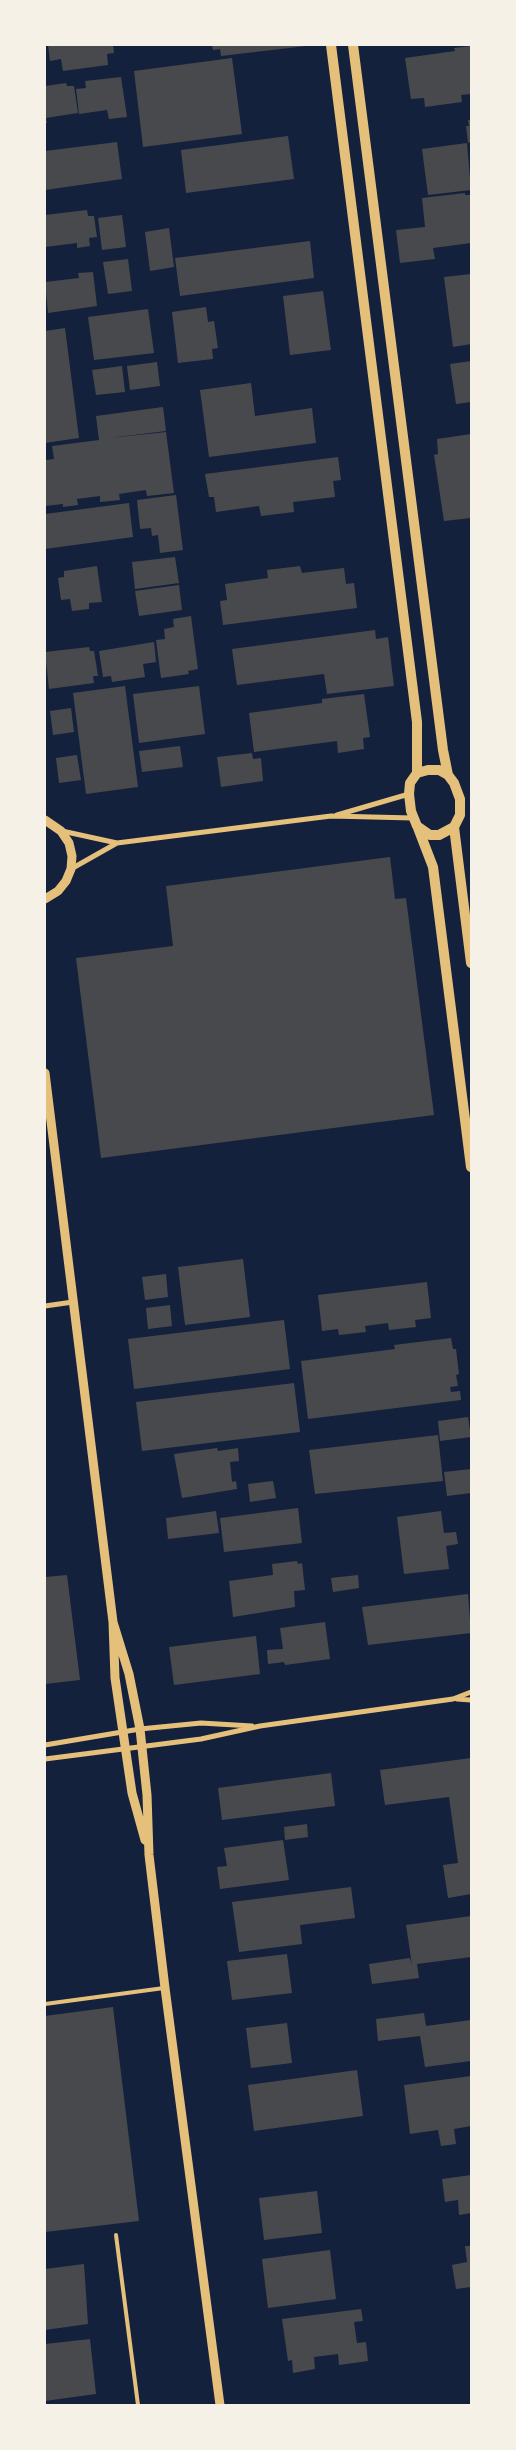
<!DOCTYPE html>
<html>
<head>
<meta charset="utf-8">
<style>
  body { margin:0 }
  #map { position:relative; width:516px; height:2450px; overflow:hidden; background:#14213d; font-family:Montserrat,sans-serif }
  canvas { display:block }
  .frame { position:absolute; inset:0; border:46px solid #f6f1e7; pointer-events:none }
</style>
</head>
<body>
<div id="map">
<canvas width="516" height="2450"></canvas>
<div class="frame"></div>
</div>
<script>
const context = document.querySelector('canvas').getContext('2d');
context.lineJoin = 'round';
function paint(path, color) {
  context.fillStyle = color;
  context.fill(path, 'evenodd');
}
function shape(rows) {
  const path = new Path2D();
  for (const r of rows) {
    path.moveTo(r[0], r[1]);
    for (let i = 2; i < r.length; i += 2) path.lineTo(r[i], r[i + 1]);
  }
  return path;
}
function strokePath(path, color, width, dash) {
  context.strokeStyle = color;
  context.lineWidth = width;
  context.lineCap = dash ? 'butt' : 'round';
  context.setLineDash(dash || []);
  context.stroke(path);
}
paint(shape([
  [48,45,113,45,114,53,107,54,108,65,63,71,61,59,50,61],
  [212,45,306,45,306,46,221,56,220,49,213,50],
  [471,46,471,94,461,95,462,102,425,107,424,98,411,99,405,58,455,51,454,48],
  [232,58,242,134,143,147,134,71],
  [121,77,127,117,109,119,107,110,79,114,76,89,86,88,85,81],
  [66,83,67,86,74,86,78,113,46,118,47,123,45,123,45,86],
  [468,120,471,120,471,142,468,143,466,126,469,126],
  [288,136,294,179,186,193,181,150],
  [117,142,122,179,45,190,45,151],
  [467,143,471,190,428,195,422,149],
  [465,193,465,195,471,195,471,243,433,248,435,259,400,263,396,230,425,227,422,198],
  [87,210,88,216,94,216,97,237,89,238,90,246,77,248,77,243,45,247,45,215],
  [122,215,126,247,102,250,98,218],
  [169,228,174,267,150,271,145,232],
  [310,241,314,278,180,296,175,258],
  [128,259,132,291,108,294,103,262],
  [93,272,97,306,48,313,45,282,79,278,78,273],
  [471,274,471,344,453,347,444,277],
  [323,291,331,350,290,355,283,296],
  [206,307,208,322,214,321,218,348,212,349,213,359,178,363,172,312],
  [148,309,154,353,94,360,88,317],
  [65,328,79,438,45,443,45,331],
  [471,361,471,402,456,404,450,364],
  [157,362,160,386,130,390,127,366],
  [122,366,125,392,96,395,92,370],
  [251,383,255,416,312,408,316,443,209,457,200,390],
  [163,407,166,431,109,438,166,432,174,493,147,496,146,490,119,494,120,500,100,502,100,496,77,499,78,505,63,507,63,504,45,506,45,460,54,459,52,446,99,440,96,416],
  [471,434,471,518,444,521,434,455,438,454,437,439],
  [338,457,341,480,333,481,335,497,293,502,294,512,261,516,259,506,216,512,214,497,209,497,205,474],
  [176,495,183,550,160,553,158,535,152,536,151,528,140,529,137,500],
  [129,503,133,537,45,549,45,514],
  [175,557,179,583,135,589,132,562],
  [97,566,102,602,89,603,89,609,72,611,70,599,61,600,58,578,64,577,64,571],
  [300,566,302,573,344,568,346,584,354,583,357,608,223,625,220,601,227,600,225,584,268,578,267,570],
  [179,585,182,610,139,616,135,591],
  [191,616,198,669,188,671,189,674,161,678,156,640,165,639,164,629,174,627,173,619],
  [375,630,376,639,388,637,394,686,327,694,324,674,237,685,232,649],
  [154,642,156,662,143,664,145,677,112,682,111,676,103,677,99,651],
  [89,647,90,651,94,651,98,676,93,676,94,683,49,689,45,652],
  [125,686,138,787,86,794,73,693],
  [199,686,205,734,139,743,133,694],
  [364,694,370,737,363,738,364,749,338,753,337,741,254,752,249,713,322,703,322,699],
  [71,708,74,732,53,735,50,711],
  [180,746,183,767,142,772,139,751],
  [252,753,253,759,261,758,263,781,221,787,217,757],
  [77,755,81,780,59,783,56,758],
  [390,857,395,899,406,898,434,1115,101,1158,76,958,173,946,166,886],
  [243,1259,250,1317,185,1325,178,1267],
  [166,1274,168,1297,145,1300,142,1277],
  [427,1282,431,1318,415,1320,416,1327,389,1330,388,1323,365,1326,366,1332,339,1335,338,1329,322,1331,318,1295],
  [170,1305,172,1326,148,1329,146,1308],
  [284,1320,290,1369,134,1389,128,1339],
  [451,1338,453,1349,456,1349,459,1374,456,1375,458,1386,450,1387,451,1392,460,1391,461,1400,308,1419,301,1361,395,1349,394,1345],
  [294,1383,300,1432,142,1451,136,1402],
  [468,1417,471,1437,440,1441,438,1421],
  [438,1435,443,1481,315,1494,309,1450],
  [217,1448,218,1451,238,1448,239,1461,230,1462,232,1482,236,1481,237,1489,182,1498,174,1454],
  [471,1469,471,1493,447,1496,444,1472],
  [273,1481,276,1498,250,1502,248,1484],
  [298,1508,302,1543,224,1552,220,1518],
  [216,1511,219,1533,168,1539,166,1518],
  [441,1511,444,1533,456,1532,458,1544,446,1546,449,1569,404,1574,397,1517],
  [297,1561,298,1564,302,1563,305,1590,294,1591,295,1607,233,1617,229,1581,273,1575,272,1564],
  [67,1575,80,1680,45,1684,45,1577],
  [358,1575,359,1588,333,1592,331,1578],
  [468,1594,471,1633,368,1645,362,1607],
  [325,1622,330,1659,285,1665,284,1662,268,1664,267,1650,283,1649,280,1628],
  [256,1636,260,1674,174,1685,169,1647],
  [471,1758,471,1894,448,1898,443,1865,458,1863,449,1797,385,1805,380,1770],
  [331,1773,335,1806,222,1820,218,1788],
  [307,1824,308,1837,285,1840,284,1827],
  [283,1840,289,1880,220,1889,217,1867,227,1866,224,1848],
  [351,1887,355,1918,300,1925,302,1944,239,1952,232,1902],
  [471,1916,471,1957,417,1964,419,1978,372,1984,369,1964,410,1958,412,1965,406,1925],
  [287,1954,292,1993,232,2000,227,1961],
  [113,2007,139,2221,45,2232,45,2016],
  [424,2013,426,2026,471,2020,471,2061,425,2067,420,2036,378,2041,376,2019],
  [287,2023,292,2063,251,2068,246,2028],
  [357,2070,363,2116,254,2131,248,2085],
  [471,2076,471,2126,454,2129,456,2144,441,2146,438,2130,410,2134,404,2085],
  [471,2175,471,2213,459,2215,458,2200,445,2202,442,2179],
  [317,2191,322,2233,264,2240,259,2198],
  [465,2246,471,2246,471,2287,456,2289,452,2265,467,2262],
  [330,2250,336,2299,268,2308,262,2259],
  [84,2264,88,2324,45,2330,45,2269],
  [361,2309,363,2321,354,2322,357,2343,366,2342,368,2361,339,2365,338,2354,314,2357,315,2369,293,2373,292,2360,288,2361,282,2319],
  [90,2339,96,2394,45,2401,45,2344]
]), '#48494c');
strokePath(shape([
  [45,2004,164,1988],
  [116,2235,138,2405]
]), '#e5c07b', 4);
strokePath(shape([
  [337,815,409,794],
  [62,831,117,843,331,816,413,818],
  [71,869,117,843],
  [45,1306,73,1302],
  [457,1699,471,1700],
  [45,1745,140,1729,201,1723,252,1726],
  [45,1759,201,1739,260,1726,453,1699,471,1692]
]), '#e5c07b', 5);
strokePath(shape([
  [45,820,61,831,69,843,72,856,71,869,66,881,58,891,45,899],
  [45,1073,113,1622,115,1678,132,1793,145,1840],
  [113,1622,129,1674,140,1729,147,1795,149,1855,165,1988,220,2405]
]), '#e5c07b', 9);
strokePath(shape([
  [331,45,417,722,417,773],
  [353,45,443,750,448,775,454,783,460,799,460,815,454,827,439,835,430,835,417,826,411,811,409,794,410,783,417,773,428,770,439,770,448,775],
  [454,827,471,963],
  [418,828,433,867,471,1167]
]), '#e5c07b', 10);
</script>
</body>
</html>
